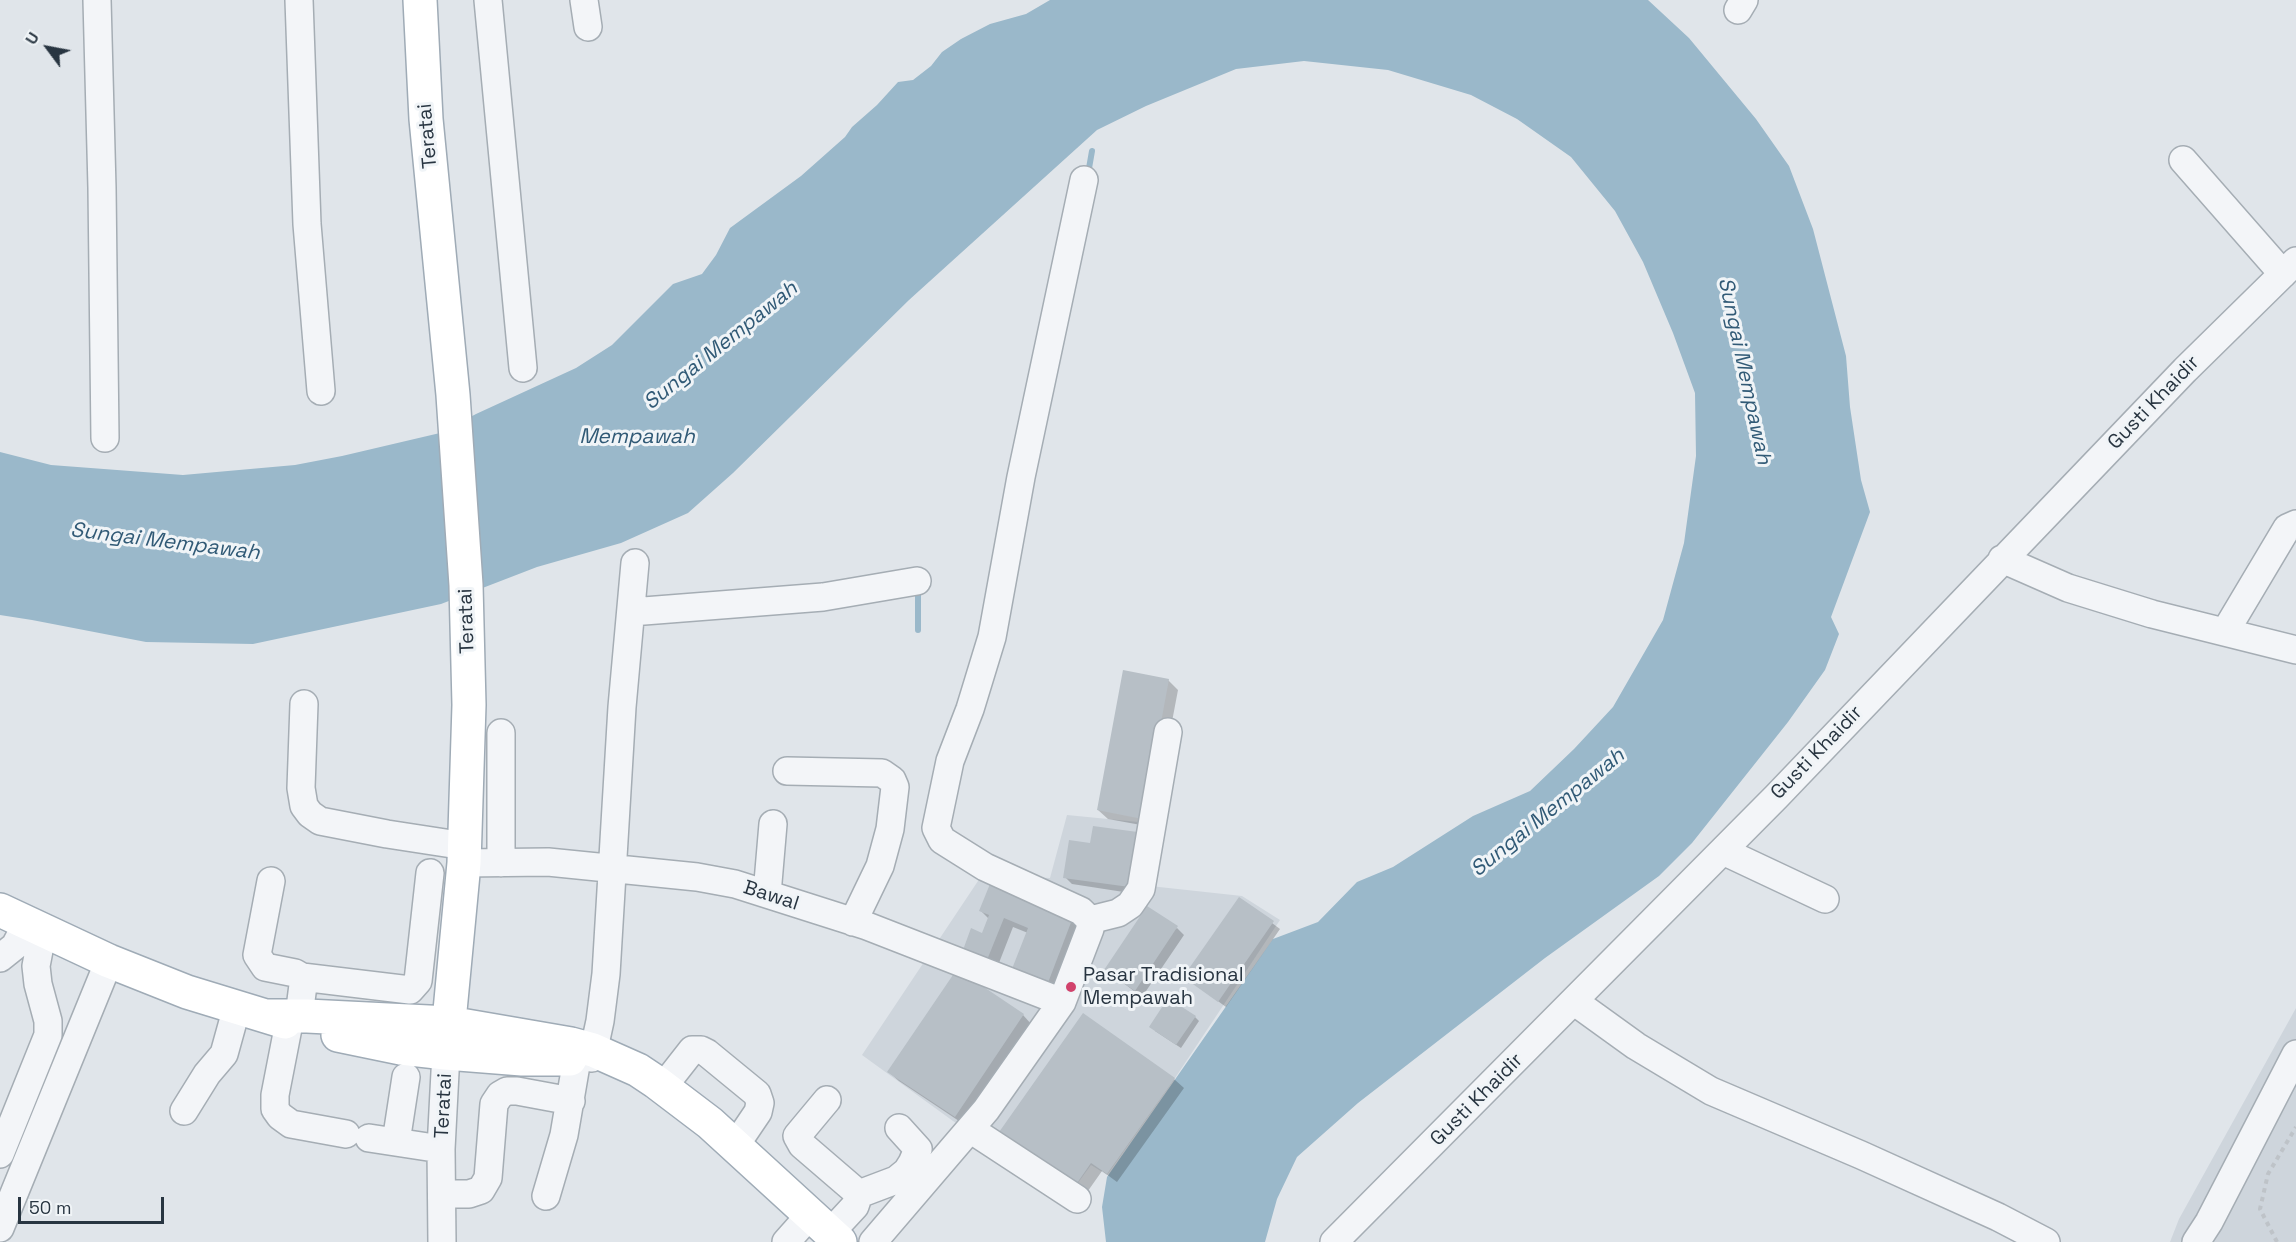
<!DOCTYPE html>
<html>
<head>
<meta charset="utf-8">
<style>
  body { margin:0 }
  #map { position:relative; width:2296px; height:1242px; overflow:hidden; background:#e0e5ea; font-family:"Space Grotesk",sans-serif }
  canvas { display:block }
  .north { position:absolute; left:18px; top:18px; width:60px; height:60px; -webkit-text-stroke:4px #f0f4f7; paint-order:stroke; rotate:302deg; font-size:16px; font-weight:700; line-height:24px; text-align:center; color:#283541 }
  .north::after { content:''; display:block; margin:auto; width:21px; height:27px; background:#283541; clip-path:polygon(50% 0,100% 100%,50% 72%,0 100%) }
  .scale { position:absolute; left:18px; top:1197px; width:146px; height:27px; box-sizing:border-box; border:3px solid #283541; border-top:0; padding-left:8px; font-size:18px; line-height:21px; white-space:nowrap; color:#283541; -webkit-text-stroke:4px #f0f4f7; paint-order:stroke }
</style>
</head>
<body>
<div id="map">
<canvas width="2296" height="1242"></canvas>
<div class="north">U</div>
<div class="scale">50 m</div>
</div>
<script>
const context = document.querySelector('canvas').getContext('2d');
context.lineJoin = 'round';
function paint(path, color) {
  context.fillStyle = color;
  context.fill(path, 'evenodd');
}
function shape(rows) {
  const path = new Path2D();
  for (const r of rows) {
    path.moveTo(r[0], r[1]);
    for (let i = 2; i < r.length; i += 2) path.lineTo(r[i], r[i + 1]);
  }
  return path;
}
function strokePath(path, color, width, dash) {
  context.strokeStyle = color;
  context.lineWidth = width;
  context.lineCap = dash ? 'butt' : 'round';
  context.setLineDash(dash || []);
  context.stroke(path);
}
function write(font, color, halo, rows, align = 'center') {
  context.font = font + ' "Space Grotesk",sans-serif';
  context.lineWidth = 6;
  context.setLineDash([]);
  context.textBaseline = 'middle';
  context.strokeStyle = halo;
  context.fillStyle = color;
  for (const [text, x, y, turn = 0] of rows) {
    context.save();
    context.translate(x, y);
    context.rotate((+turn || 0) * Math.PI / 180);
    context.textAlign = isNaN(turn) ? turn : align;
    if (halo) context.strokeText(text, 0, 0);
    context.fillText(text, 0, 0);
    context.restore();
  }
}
paint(shape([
  [1067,815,1159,824,1150,886,1242,896,1280,920,1175,1078,1107,1175,1091,1165,1072,1191,953,1121,862,1055,982,875,1050,878],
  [2296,1008,2296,1242,2170,1242,2179,1219]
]), '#ced5dc');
paint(shape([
  [1050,0,1648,0,1689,38,1756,119,1789,166,1813,229,1846,356,1850,407,1861,480,1870,512,1831,617,1839,634,1825,670,1788,722,1692,843,1659,876,1545,958,1358,1103,1297,1157,1277,1199,1265,1242,1106,1242,1102,1207,1107,1177,1273,939,1318,922,1357,882,1393,867,1473,816,1530,791,1574,749,1613,707,1663,620,1684,543,1696,456,1695,393,1673,333,1643,262,1615,211,1571,157,1517,119,1471,95,1388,70,1304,61,1236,69,1146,106,1097,130,909,300,733,473,688,513,621,543,537,567,441,604,253,644,146,642,32,620,0,615,0,452,51,465,183,475,295,465,342,456,440,433,476,414,576,368,612,345,673,284,702,274,716,255,730,228,801,176,845,137,852,127,877,105,898,82,913,80,931,66,942,52,961,39,990,24,1026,14]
]), '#9ab8ca');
paint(shape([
  [1168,680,1178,690,1152,827,1108,819,1098,810],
  [1091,845,1143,895,1072,884,1065,877],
  [993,881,1084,923,1055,996,1022,983,1028,933,1013,927,997,968,974,959,989,919,981,911],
  [1240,899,1280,929,1226,1007,1185,977],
  [1177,928,1184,935,1142,997,1106,970],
  [1023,1015,1032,1025,965,1125,899,1081,889,1072],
  [1195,1017,1199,1021,1181,1048,1155,1031],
  [1174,1079,1184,1088,1117,1182,1102,1171,1083,1198,1008,1145]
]), '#0003');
strokePath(shape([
  [1088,174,1092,151],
  [918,630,918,590]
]), '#9ab8ca', 6);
paint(shape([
  [1123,670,1169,679,1143,819,1097,810],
  [1093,826,1145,833,1137,888,1063,878,1069,840,1090,843],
  [992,879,1075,912,1046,988,1010,974,1028,928,1004,918,987,960,963,950,971,928,982,933,989,915,979,911],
  [1239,897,1274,921,1218,1002,1183,977],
  [1147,906,1178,926,1135,991,1104,970],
  [957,969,1024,1014,955,1117,887,1072],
  [1168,998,1196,1016,1176,1045,1149,1027],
  [1083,1013,1175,1078,1107,1174,1091,1163,1073,1189,997,1135]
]), '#b7bfc6');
const minor = shape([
  [97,0,102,188,105,438],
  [299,0,307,224,321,391],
  [488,0,523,368],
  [584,0,588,27],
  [1738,10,1744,0],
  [2183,160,2283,274],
  [2002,559,2068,588,2152,614,2296,650],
  [631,612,823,597,917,581],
  [2225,632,2287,528,2296,524],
  [304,704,301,788,304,806,310,814,320,821,387,834,465,846],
  [501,733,501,863],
  [787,771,882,773,892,780,895,787,890,829,880,866,853,922],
  [1723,851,1825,899],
  [464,863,548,862,697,877,735,884,867,926,1062,1002],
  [271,881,257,955,265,967,295,973,302,977,303,985,299,1016],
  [767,894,773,824],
  [1090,920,1118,913,1130,905,1141,889,1168,732],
  [0,958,15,946,27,923],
  [302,977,410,990,418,981,430,873],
  [1575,1002,1636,1046,1711,1091,1861,1155,1998,1217,2046,1242],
  [289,1023,275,1095,275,1109,280,1116,291,1124,346,1134],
  [592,1058,600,1021,606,974,622,707,635,563],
  [663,1087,692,1050,701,1050,707,1053,757,1094,760,1103,758,1112,735,1146],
  [827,1100,797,1136,802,1145,859,1194,855,1206,830,1233],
  [184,1111,207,1074,224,1054,237,1007],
  [970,1129,1077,1199],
  [369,1138,441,1149],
  [396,1142,406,1077],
  [0,1154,48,1035,48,1021,38,984,36,966,43,930],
  [442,1194,469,1194,481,1190,488,1178,494,1104,500,1095,507,1091,517,1091,571,1101],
  [859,1194,896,1180,907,1171,912,1163,918,1149,899,1128],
  [546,1196,564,1135,577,1059],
  [0,1228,109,961],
  [442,1242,441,1149,446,1053],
  [786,1242,810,1215],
  [873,1242,986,1110,1062,1002,1090,929,1090,920,1081,911,985,867,942,840,936,828,950,761,970,709,992,637,1021,477,1084,180],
  [1334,1242,1776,797,2185,370,2296,261],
  [2196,1242,2209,1222,2296,1054]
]);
const major = shape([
  [420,0,426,119,453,395,466,585,469,705,464,863,446,1053],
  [0,910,109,961,187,992,285,1022],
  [266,1016,307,1016,449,1023,571,1044,593,1050,638,1070,656,1082,710,1123,840,1242],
  [338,1035,401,1048,446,1053,522,1059,570,1059]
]);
strokePath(minor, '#a5adb4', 30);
strokePath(major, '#9fabb6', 36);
strokePath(shape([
  [2277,1242,2260,1209,2268,1174,2296,1127]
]), '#bec3c8', 4, [4.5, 4.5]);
strokePath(minor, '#f3f5f8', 27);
strokePath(major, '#fff', 33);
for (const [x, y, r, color] of [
  [1071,987,6,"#d1426c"]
]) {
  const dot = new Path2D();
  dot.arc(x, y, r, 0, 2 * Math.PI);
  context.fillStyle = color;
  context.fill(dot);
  strokePath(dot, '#f0f4f7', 2);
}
write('20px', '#283541', '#f0f4f7', [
  ["Teratai",428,136,-95],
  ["Gusti Khaidir",2154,403,-46],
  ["Teratai",467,621,-92],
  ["Gusti Khaidir",1817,753,-46],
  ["Bawal",771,896,18],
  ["Gusti Khaidir",1477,1100,-45],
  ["Teratai",444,1106,-87]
]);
write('20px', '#283541', '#f0f4f7', [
  ["Pasar Tradisional",1083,976],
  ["Mempawah",1083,999]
], 'left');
write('italic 21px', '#315a76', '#f0f4f7', [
  ["Sungai Mempawah",721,346,-39],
  ["Sungai Mempawah",1744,371,78],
  ["Mempawah",637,437],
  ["Sungai Mempawah",165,542,7],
  ["Sungai Mempawah",1548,813,-39]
]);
</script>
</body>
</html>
